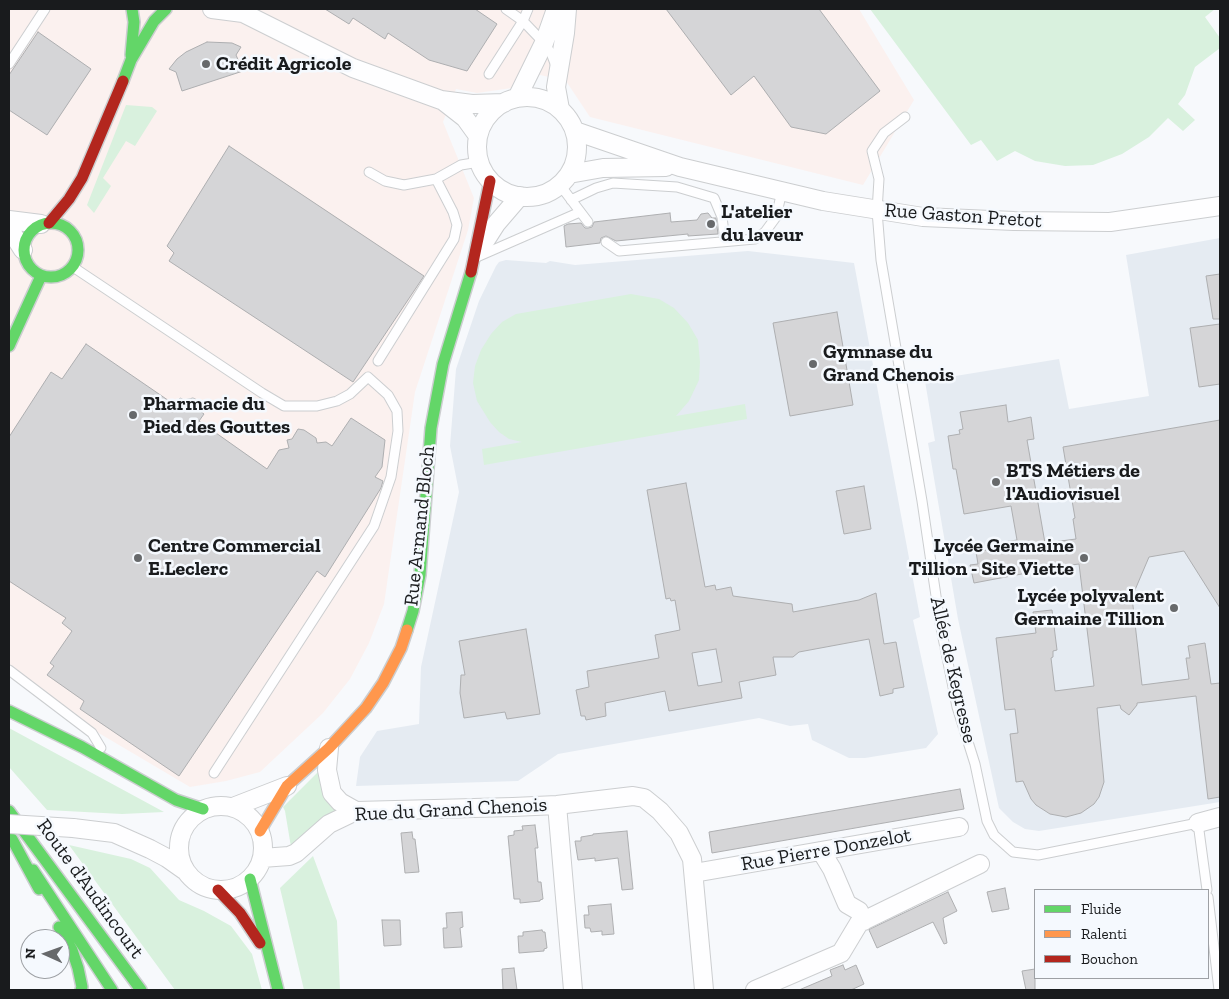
<!DOCTYPE html>
<html>
<head>
<meta charset="utf-8">
<style>
  body { margin:0 }
  #map { position:relative; width:1229px; height:999px; overflow:hidden; background:#f7f9fc; font-family:"Zilla Slab",serif }
  canvas { display:block }
  .frame { position:absolute; inset:0; border:10px solid #191b1d; pointer-events:none }
  .legend { position:absolute; left:1034px; top:889px; width:175px; height:90px; box-sizing:border-box; background:#f5f9fe; border:1px solid #9da0a4; margin:0; padding:6px 9px; list-style:none; font-size:15px; color:#191b1d }
  .legend li { display:flex; align-items:center; gap:10px; height:25px }
  .legend b { width:25px; border:1px solid #9da0a4 }
  .north { position:absolute; left:20px; top:929px; width:50px; height:50px; box-sizing:border-box; background:#f5f9fe; border:1px solid #9da0a4; border-radius:50%; rotate:272deg; font-size:14px; font-weight:700; line-height:20px; text-align:center; color:#191b1d }
  .north::after { content:''; display:block; margin:auto; width:18px; height:22px; background:#67696b; clip-path:polygon(50% 0,100% 100%,50% 72%,0 100%) }
</style>
</head>
<body>
<div id="map">
<canvas width="1229" height="999"></canvas>
<div class="frame"></div>
<ul class="legend">
<li><b style="height:6px;background:#63d668"></b>Fluide</li>
<li><b style="height:6px;background:#ff974d"></b>Ralenti</li>
<li><b style="height:6px;background:#b3261e"></b>Bouchon</li>
</ul>
<div class="north">N</div>
</div>
<script>
const context = document.querySelector('canvas').getContext('2d');
context.lineJoin = 'round';
function paint(path, color) {
  context.fillStyle = color;
  context.fill(path, 'evenodd');
}
function shape(rows) {
  const path = new Path2D();
  for (const r of rows) {
    if (r.length === 3) {
      path.moveTo(r[0] + r[2], r[1]);
      path.arc(r[0], r[1], r[2], 0, 2 * Math.PI);
      continue;
    }
    path.moveTo(r[0], r[1]);
    for (let i = 2; i < r.length; i += 2) path.lineTo(r[i], r[i + 1]);
  }
  return path;
}
function strokePath(path, color, width, dash) {
  context.strokeStyle = color;
  context.lineWidth = width;
  context.lineCap = dash ? 'butt' : 'round';
  context.setLineDash(dash || []);
  context.stroke(path);
}
function write(font, color, halo, rows, align = 'center') {
  context.font = font + ' "Zilla Slab",serif';
  context.lineWidth = 5;
  context.setLineDash([]);
  context.textBaseline = 'middle';
  context.strokeStyle = halo;
  context.fillStyle = color;
  for (const [text, x, y, turn = 0] of rows) {
    context.save();
    context.translate(x, y);
    context.rotate((+turn || 0) * Math.PI / 180);
    context.textAlign = isNaN(turn) ? turn : align;
    if (halo) context.strokeText(text, 0, 0);
    context.fillText(text, 0, 0);
    context.restore();
  }
}
paint(shape([
  [9,9,859,9,914,100,863,185,590,117,566,81,523,71,512,88,477,93,456,89,443,122,474,198,468,230,415,392,384,604,369,643,350,679,323,713,260,772,226,781,190,787,97,732,9,676]
]), '#fbf1ef');
paint(shape([
  [1220,238,1220,802,1039,831,1025,829,1013,822,999,808,958,619,928,443,935,441,925,381,1059,359,1069,409,1149,396,1126,255],
  [748,251,854,263,920,617,913,620,938,734,926,748,865,758,849,758,812,740,808,724,790,726,759,718,558,754,518,781,356,786,360,757,377,731,419,724,421,667,459,492,450,446,456,369,479,301,496,266,499,262,506,260,546,263,550,261,575,265]
]), '#e5ebf2');
paint(shape([
  [870,9,1215,9,1205,17,1220,38,1220,48,1195,67,1185,95,1178,104,1195,120,1183,131,1168,118,1149,137,1122,154,1093,165,1065,166,1035,161,1015,151,997,161,981,140,971,145],
  [126,105,152,107,157,111,135,146,126,141,103,178,111,186,94,213,87,205],
  [631,294,659,299,674,308,688,323,698,340,700,362,699,380,689,401,676,416,745,404,747,419,484,465,482,449,522,442,509,439,499,432,490,422,477,401,473,383,475,366,481,350,491,334,502,322,516,314],
  [9,728,164,812,122,814,47,810,9,767],
  [320,770,339,810,291,847,285,811,283,807],
  [69,845,131,859,150,868,179,900,204,911,231,926,252,954,262,990,175,990],
  [313,856,337,921,340,990,304,990,280,888]
]), '#d9f1de');
const building = shape([
  [325,9,475,9,497,24,467,71,429,60,388,33,385,39,353,18,349,24,325,9],
  [666,9,819,9,880,91,826,134,791,127,754,76,731,95,666,9],
  [38,32,91,69,47,135,9,110,9,75,38,32],
  [207,42,232,43,241,47,236,55,243,71,182,91,176,72,169,69,177,59,186,52,207,42],
  [229,146,424,276,353,382,169,261,174,253,167,246,229,146],
  [670,213,671,222,697,220,701,214,708,213,712,218,716,218,718,234,688,236,688,234,616,241,606,236,601,238,600,243,566,247,564,226,568,224,581,223,585,228,588,228,592,227,594,222,670,213],
  [1220,274,1220,319,1213,319,1206,276,1220,274],
  [837,312,853,405,790,416,773,323,837,312],
  [1220,324,1220,384,1199,387,1190,328,1220,324],
  [86,344,175,405,180,398,184,400,193,398,197,400,199,402,200,411,204,414,199,421,267,469,279,450,289,448,287,440,292,439,298,429,304,430,316,438,317,443,326,442,332,446,351,418,385,440,382,467,375,477,383,481,381,488,325,577,317,571,179,776,80,709,84,701,47,675,54,666,50,663,72,631,62,623,66,618,9,581,9,437,51,372,62,379,86,344],
  [1006,405,1008,422,1031,417,1034,439,1027,440,1045,543,1076,539,1073,519,1075,518,1063,447,1220,420,1220,608,1184,551,1149,557,1132,597,1142,685,1189,679,1186,658,1190,658,1188,646,1205,643,1211,684,1220,683,1220,797,1208,799,1196,696,1137,703,1137,705,1129,715,1121,709,1120,705,1097,708,1104,782,1099,797,1094,804,1081,813,1066,817,1050,814,1036,805,1031,799,1023,781,1016,782,1010,734,1018,733,1015,709,1005,710,996,638,1036,633,1033,612,1052,610,1057,650,1053,651,1053,657,1051,658,1055,691,1094,686,1079,564,1048,568,1048,569,974,583,970,565,978,564,976,552,992,549,991,544,1017,540,1011,506,964,514,956,469,953,469,948,436,960,434,959,430,963,429,960,412,1006,405],
  [686,483,705,587,715,585,716,590,731,587,733,596,792,604,793,612,859,600,876,593,884,644,896,642,904,687,893,689,893,693,880,696,869,639,799,652,793,657,773,657,776,675,739,682,742,698,669,711,665,691,605,703,606,716,586,720,585,716,581,716,576,690,589,687,587,671,659,658,655,635,680,630,675,600,671,601,670,598,666,599,647,490,686,483],
  [716,649,722,682,698,686,692,653,716,649],
  [864,486,871,529,844,534,836,491,864,486],
  [526,629,540,714,507,719,505,712,464,718,460,693,461,675,465,675,459,641,526,629],
  [960,789,964,809,712,853,709,832,960,789],
  [535,825,538,848,535,848,538,882,541,882,543,899,540,900,540,901,520,903,520,899,514,899,508,836,514,835,514,831,523,830,522,826,535,825],
  [627,831,633,889,622,890,618,858,595,861,595,858,578,860,575,841,581,841,581,837,593,835,593,834,627,831],
  [412,832,413,839,415,839,419,872,405,873,401,833,412,832],
  [1005,888,1009,909,992,912,987,892,1005,888],
  [948,892,957,911,943,918,947,943,944,944,933,922,877,948,869,930,870,929,948,892],
  [611,904,614,934,602,935,602,931,591,932,590,928,585,928,584,915,589,915,588,906,611,904],
  [462,912,463,927,460,928,462,947,444,948,443,928,447,928,446,913,462,912],
  [382,920,400,920,401,945,384,946,382,920],
  [542,930,543,932,545,932,547,948,544,949,544,951,519,953,518,936,523,936,523,932,542,930],
  [843,965,845,970,856,965,864,984,851,990,799,990,832,976,830,970,843,965],
  [514,968,517,990,503,990,502,969,514,968],
  [1035,969,1035,990,1026,990,1022,971,1035,969]
]);
paint(building, '#d5d5d7');
strokePath(building, '#aeafb1', 1);
const lane = shape([
  [506,9,523,21,544,43,551,53,556,66],
  [9,64,45,9],
  [489,74,523,21,528,9],
  [905,117,884,133,872,151,879,179,877,211,881,260,922,501,940,623,957,707,975,764,987,821,994,835,1013,852,1038,855,1198,823,1207,890],
  [369,172,385,181,404,185,436,179,453,212,457,225,454,239,378,361],
  [436,179,461,165,479,162],
  [560,185,588,222],
  [571,200,596,188,613,183,677,187,714,198,722,217,725,241],
  [606,242,619,251,755,239,765,232,776,217,782,191],
  [477,257,580,212],
  [73,267,262,393,284,406,317,406,337,401,350,394,368,377,388,395,397,411,398,431,391,477,374,526,214,773],
  [9,670,92,733,101,748],
  [1208,897,1219,990]
]);
const street = shape([
  [212,9,243,13],
  [237,9,243,13,353,68,441,100,472,104,504,103],
  [527,147,50],
  [517,98,544,43,556,9],
  [442,100,465,118,478,136],
  [560,109,556,87,565,33,567,9],
  [575,131,680,167,823,201,923,217,1014,221,1110,222,1220,206],
  [569,174,603,168,666,167],
  [9,220,41,224],
  [9,228,23,250],
  [480,249,496,224,520,196],
  [329,748,327,770,332,793,340,802,356,811],
  [557,805,573,990],
  [221,848,42],
  [233,807,287,786],
  [1198,823,1220,817],
  [73,828,114,833,150,849,167,858,184,870],
  [821,851,832,869,847,904,859,911,864,921],
  [262,858,289,856,296,853,329,824,356,811,513,807,557,805,633,796,644,798,660,811,679,833,692,859,704,990],
  [694,873,959,827],
  [755,990,841,953,859,923,980,864]
]);
const fast = shape([
  [131,55,134,22,132,9],
  [123,81,131,60,154,21,166,9],
  [51,250,27],
  [9,346,41,276],
  [407,630,413,611,420,575,431,428,443,364,471,272],
  [9,711,82,747,176,800,203,809],
  [9,811,141,990],
  [12,839,39,889],
  [33,870,112,990],
  [250,879,278,990],
  [59,927,72,950,78,968,82,987,81,990]
]);
const slow = shape([
  [260,831,287,786,329,748,366,708,383,683,401,648,407,630]
]);
const jam = shape([
  [49,223,69,199,82,178,123,81],
  [471,272,490,181],
  [218,890,240,913,260,943]
]);
strokePath(lane, '#ccced0', 11);
strokePath(street, '#ccced0', 20);
strokePath(fast, '#ccced0', 14);
strokePath(slow, '#ccced0', 14);
strokePath(jam, '#ccced0', 14);
strokePath(lane, '#fefeff', 9);
strokePath(street, '#fefeff', 18);
strokePath(fast, '#63d668', 11);
strokePath(slow, '#ff974d', 11);
strokePath(jam, '#b3261e', 11);
const streetBridge = shape([
  [9,824,73,828]
]);
strokePath(streetBridge, '#ccced0', 20, []);
strokePath(streetBridge, '#fefeff', 18);
for (const [x, y, r, color] of [
  [206,64,5,"#67696b"],
  [711,224,5,"#67696b"],
  [813,364,5,"#67696b"],
  [133,415,5,"#67696b"],
  [996,482,5,"#67696b"],
  [138,558,5,"#67696b"],
  [1084,558,5,"#67696b"],
  [1174,608,5,"#67696b"]
]) {
  const dot = new Path2D();
  dot.arc(x, y, r, 0, 2 * Math.PI);
  context.fillStyle = color;
  context.fill(dot);
  strokePath(dot, '#f5f9fe', 2);
}
write('bold 20px', '#191b1d', '#f5f9fe', [
  ["Crédit Agricole",216,64],
  ["L'atelier",721,212],
  ["du laveur",721,235],
  ["Gymnase du",823,352],
  ["Grand Chenois",823,375],
  ["Pharmacie du",143,404],
  ["Pied des Gouttes",143,427],
  ["BTS Métiers de",1006,471],
  ["l'Audiovisuel",1006,494],
  ["Centre Commercial",148,546],
  ["E.Leclerc",148,569],
  ["Lycée Germaine",1074,546,"right"],
  ["Tillion - Site Viette",1074,569,"right"],
  ["Lycée polyvalent",1164,596,"right"],
  ["Germaine Tillion",1164,619,"right"]
], 'left');
write('20px', '#191b1d', '#f5f9fe', [
  ["Rue Gaston Pretot",963,216,4],
  ["Rue Armand Bloch",420,526,-84],
  ["Allée de Kegresse",953,670,77],
  ["Rue du Grand Chenois",451,810,-3],
  ["Rue Pierre Donzelot",826,850,-10],
  ["Route d'Audincourt",90,889,54]
]);
</script>
</body>
</html>
